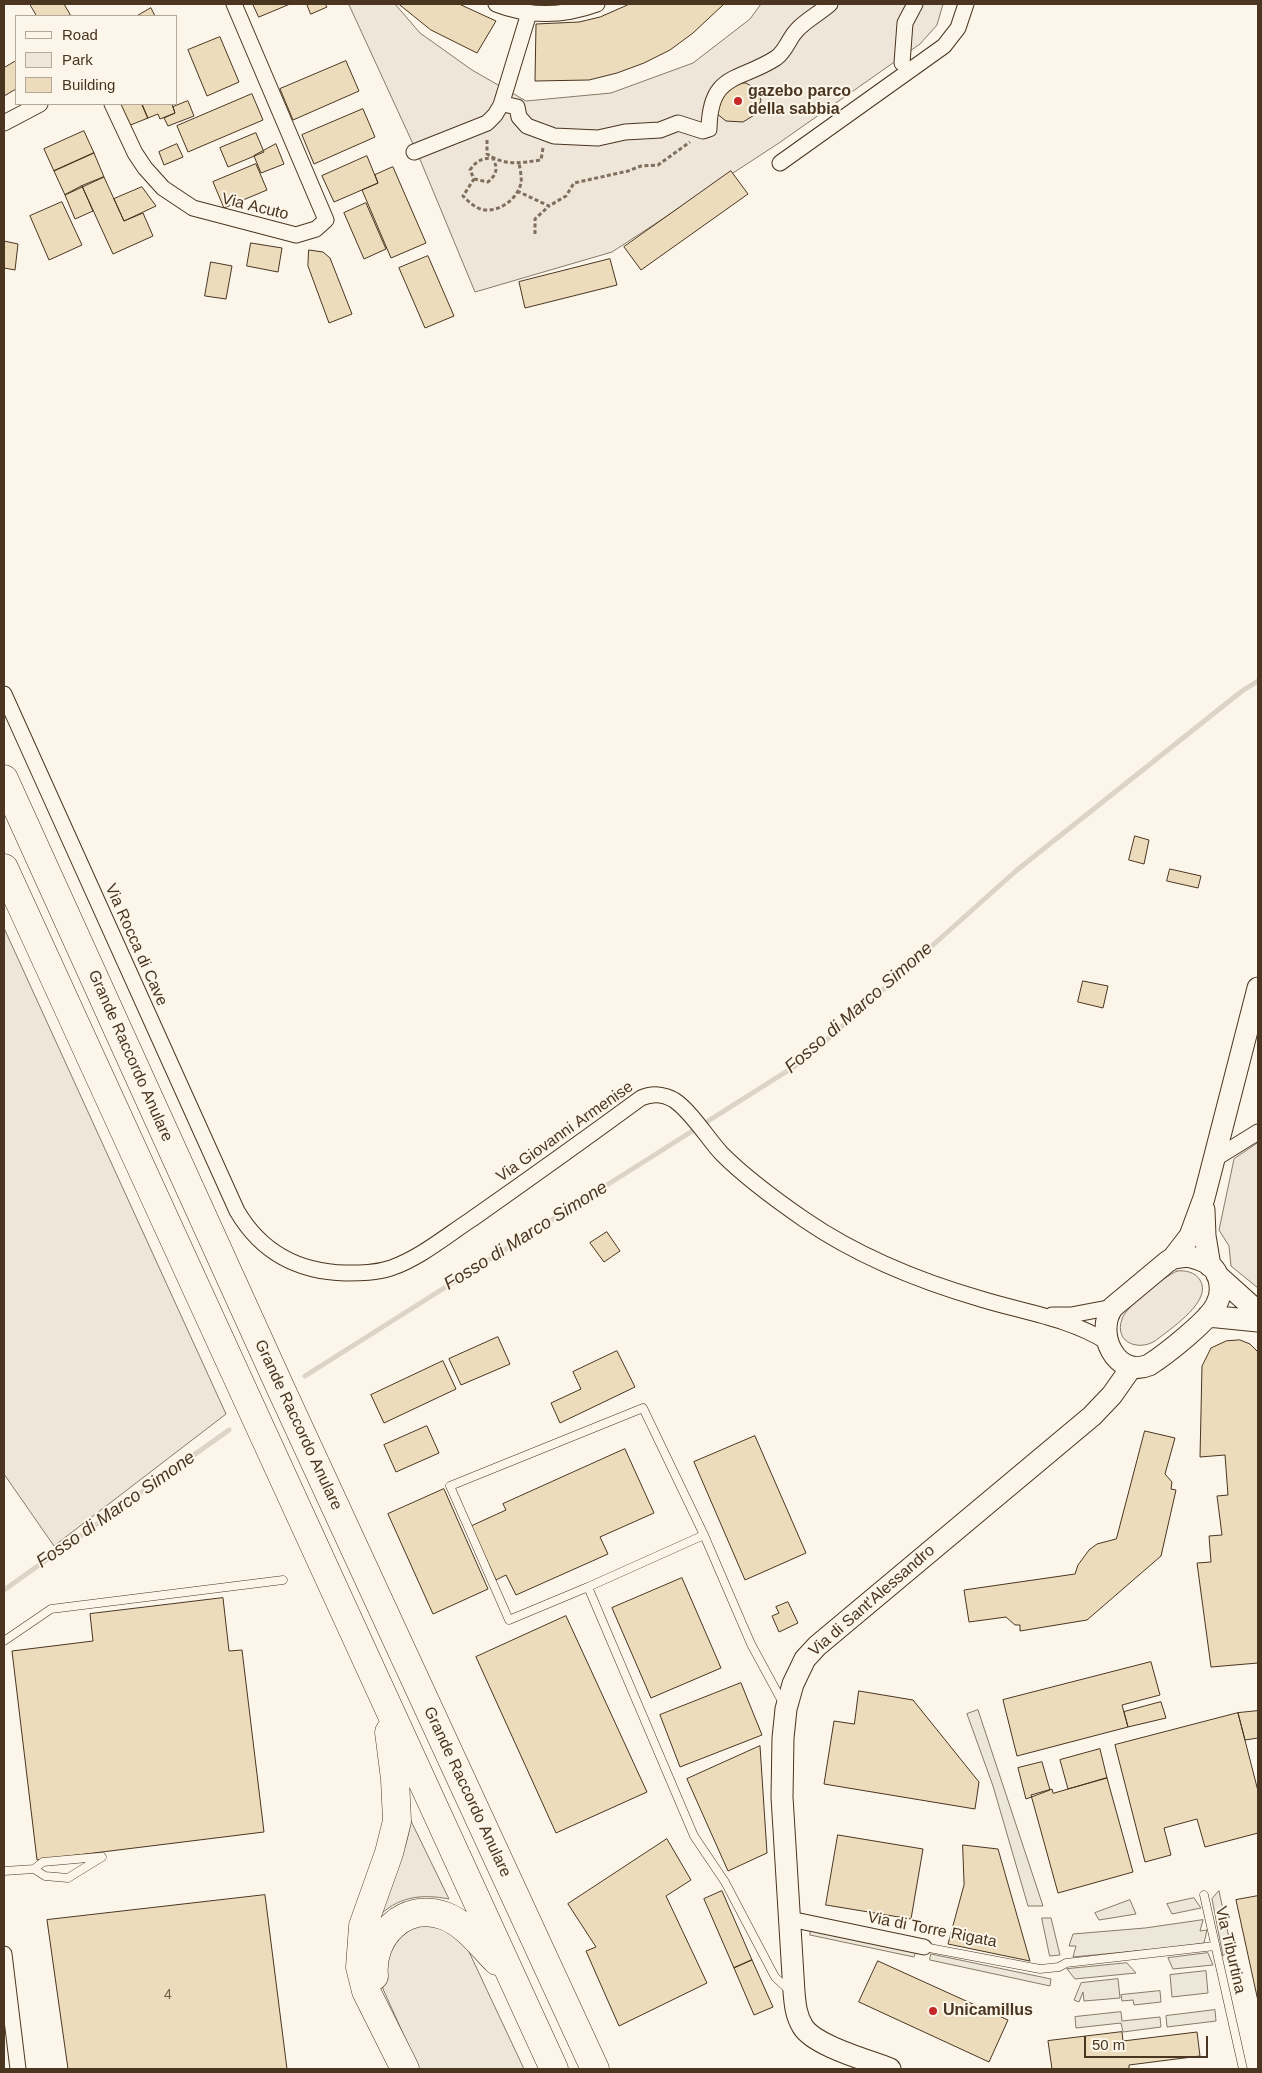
<!DOCTYPE html>
<html>
<head>
<meta charset="utf-8">
<style>
	body { margin:0 }
	#map { position:relative; width:1262px; height:2073px; overflow:hidden; background:#fbf6e9; font-family:Arial,sans-serif }
	canvas { display:block }
	.frame { position:absolute; inset:0; border:5px solid #4a3520; pointer-events:none }
	.legend { position:absolute; left:15px; top:15px; width:162px; height:90px; box-sizing:border-box; background:#fbf6e9; border:1px solid #b4a999; margin:0; padding:6px 9px; list-style:none; font-size:15px; color:#4a3520 }
	.legend li { display:flex; align-items:center; gap:10px; height:25px }
	.legend b { width:25px; border:1px solid #b4a999 }
	.scale { position:absolute; left:1084px; top:2036px; width:124px; height:22px; box-sizing:border-box; border:2px solid #4a3520; border-top:0; padding-left:6px; font-size:15px; line-height:18px; white-space:nowrap; color:#4a3520; -webkit-text-stroke:4px #fbf6e9; paint-order:stroke }
</style>
</head>
<body>
<div id="map">
<canvas width="1262" height="2073"></canvas>
<div class="frame"></div>
<ul class="legend">
<li><b style="height:6px;background:#fbf6e9"></b>Road</li>
<li><b style="height:14px;background:#ede6d9"></b>Park</li>
<li><b style="height:14px;background:#ecdcbc"></b>Building</li>
</ul>
<div class="scale">50 m</div>
</div>
<script>
const g = document.querySelector('canvas').getContext('2d');
g.lineJoin = 'round';
function fillPath(path, color) {
  g.fillStyle = color;
  g.fill(path, 'evenodd');
}
function strokePath(path, color, width, dash) {
  g.strokeStyle = color;
  g.lineWidth = width;
  g.lineCap = dash ? 'butt' : 'round';
  g.setLineDash(dash || []);
  g.stroke(path);
}
function drawText(font, color, halo, rows, align = 'center') {
  g.font = font + ' Arial,sans-serif';
  g.lineWidth = 4;
  g.setLineDash([]);
  g.textBaseline = 'middle';
  g.strokeStyle = halo;
  g.fillStyle = color;
  for (const [text, x, y, turn = 0] of rows) {
    g.save();
    g.translate(x, y);
    g.rotate((+turn || 0) * Math.PI / 180);
    g.textAlign = isNaN(turn) ? turn : align;
    if (halo) g.strokeText(text, 0, 0);
    g.fillText(text, 0, 0);
    g.restore();
  }
}
const green = new Path2D(`
	M349,4H395L420,33L472,70L526,101L611,93L693,63L750,19L761,4H943L937,25L920,44L779,143L612,252L475,292L419,157Z
	M4,928L226,1414L54,1546L4,1474Z
	M1258,1143V1288L1231,1266L1229,1246L1219,1230L1234,1159Z
	M1177,1271C1185,1270 1195,1272 1200,1280C1213,1300 1173,1327 1159,1338C1142,1353 1113,1344 1122,1319C1126,1306 1164,1277 1177,1271Z
	M411,1821L449,1899C423,1894 401,1896 381,1914C390,1882 406,1855 411,1821Z
	M430,1922L463,1939L524,2069H419L383,1989L381,1972L402,1930Z`);
fillPath(green, '#ede6d9');
strokePath(green, '#887966', 1);
const parking = new Path2D(`
	M978,1710L1043,1906H1028L993,1786L967,1714Z
	M1219,1891L1231,1947L1223,1956L1212,1899Z
	M1194,1898L1201,1908L1172,1914L1167,1904Z
	M1130,1900L1136,1914L1099,1920L1095,1913Z
	M1042,1918H1051L1060,1955L1050,1956Z
	M1203,1920L1200,1931L1207,1930L1204,1943L1146,1952V1950L1073,1957L1076,1946H1069L1073,1934L1145,1928Z
	M811,1930L916,1951L914,1957L810,1935Z
	M1208,1953L1213,1965L1173,1969L1168,1958Z
	M931,1954L1051,1979L1050,1986L930,1960Z
	M1127,1963L1136,1973L1075,1979L1067,1969Z
	M1206,1971L1208,1993L1172,1997L1170,1975Z
	M1118,1979L1120,1998L1084,2001L1083,1992L1079,2002L1074,2000L1081,1983Z
	M1160,1991L1161,2002L1134,2005L1133,2000L1122,2001L1121,1995Z
	M1215,2010L1216,2021L1167,2027L1166,2016Z
	M1121,2012L1122,2021L1160,2017L1161,2027L1123,2032L1121,2023L1076,2028L1075,2017Z`);
fillPath(parking, '#ede7d9');
strokePath(parking, '#887966', 1);
strokePath(new Path2D(`
	M305,1376L803,1061L1017,870L1242,691L1258,681
	M4,1590L229,1430`), '#dcd4c6', 5);
const building = new Path2D(`
	M30,4H64L71,16H37Z
	M253,4H290L259,17Z
	M307,4H325L327,7L311,14Z
	M399,4H459L496,21L477,53L431,30Z
	M630,4H724L693,33L670,50L644,63L617,73L589,80L535,81L536,24L579,22L600,17Z
	M151,8L155,16H137Z
	M220,37L239,82L207,96L188,50Z
	M16,61V89L4,96V68Z
	M346,61L359,91L293,120L280,89Z
	M733,83H746L756,89L761,100L756,114L743,122L726,121L716,113L723,91Z
	M252,94L263,120L188,152L177,126Z
	M188,101L194,116L168,126L164,118L175,113L173,107Z
	M119,104H142L148,118L128,126Z
	M142,104H172L175,113L160,119L158,114L148,118Z
	M363,109L375,137L314,164L302,135Z
	M84,131L94,153L54,171L44,149Z
	M256,133L264,152L228,167L220,148Z
	M177,144L183,157L164,165L159,152Z
	M276,144L284,164L261,173L254,156Z
	M94,153L104,177L65,195L54,171Z
	M367,156L378,183L334,202L322,176Z
	M256,164L267,190L224,208L213,182Z
	M393,167L426,243L391,258L362,190L378,183L375,175Z
	M731,171L748,194L641,270L624,247Z
	M104,177L124,221L143,213L153,236L113,254L82,186Z
	M82,186L93,211L75,219L65,195Z
	M142,187L156,206L124,221L114,199Z
	M62,202L82,245L49,260L30,216Z
	M366,203L386,249L364,259L344,213Z
	M4,241L18,244L15,270L4,268Z
	M251,243L282,248L278,272L247,266Z
	M309,250L323,252L330,258L352,314L329,323L308,266Z
	M428,256L454,316L425,328L399,268Z
	M610,259L617,285L525,308L519,282Z
	M211,262L232,266L226,299L205,296Z
	M1135,836L1149,840L1144,864L1129,860Z
	M1170,869L1201,876L1198,888L1167,881Z
	M1083,981L1108,986L1103,1008L1078,1002Z
	M607,1232L620,1251L604,1262L590,1243Z
	M498,1337L510,1364L461,1385L449,1359Z
	M1240,1340L1250,1344L1258,1352V1663L1211,1667L1197,1563L1211,1562L1209,1536L1222,1535L1217,1496L1228,1495L1225,1455L1200,1457L1202,1366L1211,1348L1226,1341Z
	M617,1351L635,1387L560,1423L551,1403L581,1389L573,1372Z
	M443,1361L456,1389L384,1423L371,1395Z
	M427,1426L439,1453L396,1472L384,1445Z
	M1145,1431L1175,1438L1165,1474L1172,1482L1171,1489L1176,1490L1161,1556L1087,1620L1020,1631V1625H1015L1006,1617L969,1622L964,1590L1075,1574L1078,1565L1089,1550L1097,1544L1116,1539Z
	M755,1436L806,1553L745,1580L694,1462Z
	M625,1449L654,1513L600,1537L608,1554L516,1595L506,1575L496,1580L471,1526L506,1510L503,1504Z
	M444,1489L488,1589L433,1614L388,1514Z
	M682,1578L721,1668L651,1698L612,1608Z
	M223,1598L229,1651L242,1650L264,1832L37,1860L12,1651L93,1641L90,1614Z
	M788,1602L798,1623L779,1632L772,1616L779,1613L776,1607Z
	M566,1616L647,1792L556,1833L476,1657Z
	M1151,1662L1160,1695L1122,1705L1128,1727L1017,1756L1003,1700Z
	M741,1683L762,1735L680,1767L660,1715Z
	M859,1691L913,1700L979,1782L975,1809L824,1784L834,1721L854,1724Z
	M1161,1702L1166,1718L1128,1727L1124,1712Z
	M1258,1711V1738L1245,1740L1238,1713Z
	M1238,1713L1258,1791V1833L1205,1847L1197,1819L1164,1828L1171,1855L1145,1862L1115,1745Z
	M760,1746L767,1853L728,1871L687,1779Z
	M1100,1749L1107,1778L1068,1789L1060,1760Z
	M1042,1762L1050,1790L1026,1799L1018,1768Z
	M1107,1778L1133,1872L1058,1893L1031,1795L1052,1789L1053,1793Z
	M838,1835L923,1849L911,1919L826,1905Z
	M667,1839L691,1880L666,1896L707,1983L619,2026L586,1951L596,1947L568,1904Z
	M963,1845L998,1849L1030,1961L948,1944L964,1885Z
	M722,1891L752,1960L734,1968L704,1899Z
	M265,1895L287,2069H68L47,1920Z
	M1258,1896V2001L1236,1900Z
	M752,1960L773,2007L754,2015L734,1968Z
	M878,1961L1008,2020L989,2062L859,2002Z
	M1122,2032L1123,2041L1197,2032L1200,2056L1129,2065V2069H1052L1048,2041Z`);
fillPath(building, '#ecdcbc');
strokePath(building, '#4a3520', 1);
const lane = new Path2D(`
	M704,1535L588,1587L694,1836L725,1882L775,1977L790,1991
	M588,1587L509,1620L450,1486L643,1408L704,1535L751,1644L783,1703
	M4,1641L51,1609L283,1580
	M34,1869L43,1862L99,1857
	M4,1871L34,1869L45,1876L68,1878L102,1857
	M1204,1895L1243,2069
	M924,1947L1040,1969L1059,1967L1066,1963L1215,1946`);
const street = new Path2D(`
	M496,4C529,17 564,16 597,4
	M902,63L905,23L915,4
	M112,104L135,153L145,168L163,188L193,208L296,235L316,229L326,220L234,4
	M508,105L517,107L519,117L527,126L554,136L598,138L625,132L660,130L678,123L703,131L709,129C710,72 739,82 776,58C786,51 789,38 797,30C806,20 820,13 830,4
	M4,123L40,104
	M414,152L487,123L495,115L501,105L529,13
	M780,163L944,46L958,28L966,4
	M4,694L237,1211C261,1252 298,1272 346,1273C361,1273 376,1273 391,1268C420,1258 446,1236 472,1219C529,1179 585,1139 641,1098C652,1093 664,1094 674,1100C691,1111 708,1139 722,1154C747,1179 776,1200 805,1220C859,1257 919,1281 981,1299C1023,1312 1069,1318 1107,1342
	M1216,1158L1258,1132
	M1052,1315H1071L1113,1307
	M790,1919L924,1947
	M4,1954L18,2069`);
const secondary = new Path2D(`
	M1204,1210L1205,1236L1210,1266
	M1187,1256C1200,1259 1213,1263 1218,1276C1221,1285 1221,1295 1217,1303C1211,1319 1165,1355 1149,1365C1116,1379 1094,1332 1113,1307L1167,1262L1173,1258Z
	M1173,1258L1190,1236L1204,1198L1258,988
	M1217,1275L1258,1312
	M1208,1316L1258,1321
	M890,2069C868,2060 815,2046 803,2027C796,2016 795,2004 794,1992L782,1797L783,1738L786,1709L793,1684L805,1659L817,1646L1092,1416L1112,1395L1131,1368`);
const highway = new Path2D(`
	M4,779L281,1389L595,2069
	M4,868L554,2069
	M389,1732L395,1779L397,1821L389,1853L363,1926L360,1967L366,1991L405,2069
	M374,1976C370,1937 404,1901 445,1916C466,1924 482,1946 497,1961`);
strokePath(lane, '#4a3520', 9);
strokePath(street, '#4a3520', 17);
strokePath(secondary, '#4a3520', 23);
strokePath(highway, '#4a3520', 29);
strokePath(new Path2D(`
	M487,140V154C505,166 520,163 541,160L543,148
	M474,179L488,182C497,174 498,169 493,158C482,158 476,161 470,170L474,179L463,196C469,202 477,210 486,210C501,211 518,198 521,183C522,177 520,169 519,163
	M517,191L549,206L566,196L574,183L628,171L641,166L658,165L690,142
	M535,234V219L549,206`), '#7f6f5c', 3, [4, 2.5]);
strokePath(lane, '#fbf6e9', 8);
strokePath(street, '#fbf6e9', 15);
strokePath(secondary, '#fbf6e9', 21);
strokePath(highway, '#fbf6e9', 28);
for (const [x, y, r, color] of [
	[738,101,5,"#c62828"],
	[933,2011,5,"#c62828"]
]) {
  const dot = new Path2D();
  dot.arc(x, y, r, 0, 2 * Math.PI);
  g.fillStyle = color;
  g.fill(dot);
  strokePath(dot, '#fbf6e9', 2);
}
drawText('14px', '#725f47', null, [
	["4",168,1995]
]);
drawText('bold 16px', '#4a3520', '#fbf6e9', [
	["gazebo parco",748,92],
	["della sabbia",748,110],
	["Unicamillus",943,2011]
], 'left');
drawText('16px', '#4a3520', '#fbf6e9', [
	["Via Acuto",255,207,14],
	["Via Rocca di Cave",136,945,66],
	["Grande Raccordo Anulare",130,1056,66],
	["Via Giovanni Armenise",565,1132,-35],
	["Grande Raccordo Anulare",298,1425,65],
	["Via di Sant'Alessandro",872,1601,-41],
	["Grande Raccordo Anulare",467,1792,65],
	["Via di Torre Rigata",932,1930,11],
	["Via Tiburtina",1230,1950,77]
]);
drawText('italic 18px', '#4a3520', '#fbf6e9', [
	["Fosso di Marco Simone",859,1008,-41],
	["Fosso di Marco Simone",526,1236,-32],
	["Fosso di Marco Simone",116,1510,-35]
]);
</script>
</body>
</html>
